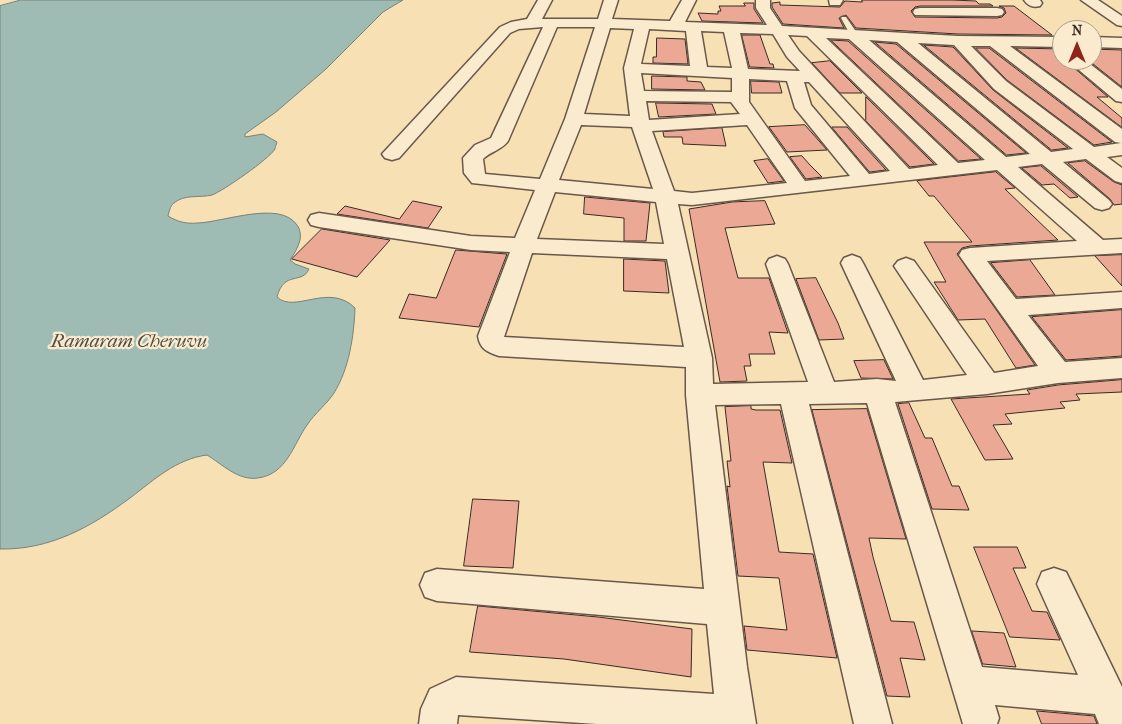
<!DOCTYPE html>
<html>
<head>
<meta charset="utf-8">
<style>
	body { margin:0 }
	#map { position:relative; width:1122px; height:724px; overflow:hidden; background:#f8e0b5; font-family:"IM FELL French Canon",serif }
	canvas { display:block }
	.north { position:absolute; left:1052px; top:20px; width:50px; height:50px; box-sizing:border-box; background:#faebcf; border:1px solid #ac9e8b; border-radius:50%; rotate:0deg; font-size:14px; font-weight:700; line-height:20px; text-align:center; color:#382a25 }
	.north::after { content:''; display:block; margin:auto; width:18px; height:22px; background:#8f2418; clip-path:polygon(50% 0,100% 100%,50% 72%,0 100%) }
</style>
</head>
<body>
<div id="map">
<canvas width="1122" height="724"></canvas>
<div class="north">N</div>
</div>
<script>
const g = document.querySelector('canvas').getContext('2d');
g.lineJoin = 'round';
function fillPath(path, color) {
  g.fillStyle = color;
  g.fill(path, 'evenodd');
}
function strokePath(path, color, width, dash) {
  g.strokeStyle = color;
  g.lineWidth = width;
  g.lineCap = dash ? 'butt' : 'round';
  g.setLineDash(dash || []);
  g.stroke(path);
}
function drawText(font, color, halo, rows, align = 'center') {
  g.font = font + ' "IM FELL French Canon",serif';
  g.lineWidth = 4.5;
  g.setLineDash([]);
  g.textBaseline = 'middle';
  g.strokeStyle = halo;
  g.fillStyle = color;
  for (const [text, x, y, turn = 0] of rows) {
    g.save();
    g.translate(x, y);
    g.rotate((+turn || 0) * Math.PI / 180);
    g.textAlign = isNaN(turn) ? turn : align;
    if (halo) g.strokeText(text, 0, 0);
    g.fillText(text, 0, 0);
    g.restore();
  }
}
const water = new Path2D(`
	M21,0H403L383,12L326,69L276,112L245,134V137L263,134L277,142C277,142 275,148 275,149C269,159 223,191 212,195C200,198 184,194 174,203C170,206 169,212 168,216C178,222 186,224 198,223C224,222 280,200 297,225C300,229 301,235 300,240C298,248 294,254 290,260L295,264L309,269C302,285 284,270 277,297C295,314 329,282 355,308C354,336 349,369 334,393C327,404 315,413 307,425C293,445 287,474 258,478C238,481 222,464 207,455C176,459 154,480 130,498C91,527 50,550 0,549V6Z`);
fillPath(water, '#9ebcb3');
strokePath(water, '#75827a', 1);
const building = new Path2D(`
	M862,0H952L976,1L979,4H990L993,6H920L915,7L911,11L915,17L997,18L1002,17L1006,13L1004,8L999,6H1014L1052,35L958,34L856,28L846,15L839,18L844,28L783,24L772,7V3L780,2V5L840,7L845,1L862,2Z
	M744,3H754V9L763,23L702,21L698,13L718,14V11H721L719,6H745Z
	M742,35H760L770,64H773L774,68L750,67Z
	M657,38L685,39L688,64L653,63V57H656Z
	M831,40L848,41L981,159L959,161Z
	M875,42L896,44L1026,153L1007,155Z
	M924,45L953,47L993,90L1068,148L1052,150Z
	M976,48H989L1112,142L1094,145L1007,80Z
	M1016,48L1062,49V60H1065L1108,97H1097L1122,118V127Z
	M1092,49L1122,50V87L1088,60H1092Z
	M830,61L862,93H840L812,63Z
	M652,76L687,77V81L701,82L705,90L652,89Z
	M751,81L779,82L782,93H752Z
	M866,97L934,164L910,167L866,121Z
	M656,103L712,104L716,114L659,117Z
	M805,125L827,150L787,152L769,127Z
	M832,127H847L886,170L870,172Z
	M722,128L726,146L683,144L682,137H664L663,132Z
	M802,156L810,165L822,177L806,179L790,157Z
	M768,159L784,181L768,183L754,161Z
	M1085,161L1114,182L1122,185V204L1114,205L1110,199L1068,163Z
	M1041,166L1078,197L1070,198L1054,184L1042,185L1022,168Z
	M996,172L1015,188L1005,189L1058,240L970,246L962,248L957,254L1035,365L1016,368L985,319L958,320L934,282H946L924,242H972L934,196H929L917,181Z
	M585,197L650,203L646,241H624V218L584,214Z
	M413,201L442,207L428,228L337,214L345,206L399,219Z
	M765,201L775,224L725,228L738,278H769L788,333L769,332L775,354H749L751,366H744L747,381L720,382L689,209L732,202Z
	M322,229L390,240L357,277L292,259Z
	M456,250L507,254L479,327L399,318L409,294L436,298Z
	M1122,255V286L1095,256Z
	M624,259L665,261L669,293L624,291Z
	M1030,260L1055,295L1017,297L991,263Z
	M816,278L838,323L844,339L819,340L796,279Z
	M1122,310V356L1066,360L1032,317Z
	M884,360L893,379L861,378L854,361Z
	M1122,380V392L1076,394L1080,400L1060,402L1065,408L1005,414L1012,424L993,425L1013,459L985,460L951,399L1030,394L1027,390L1058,385Z
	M909,403L925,438H932L952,486H959L969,510L932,509L898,404Z
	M751,406V409L756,410H780L792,463L763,462L779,552L813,554L837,658L747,650L744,626L787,630L779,578L738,576L727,486L730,487L727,461H731L725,407Z
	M867,409L906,539L869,538L873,557L891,621L914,622L925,660L900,658L910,697L887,696L812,410Z
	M473,499L519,501L513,568L464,566Z
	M974,547H1017L1026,568H1013L1032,611L1047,612L1060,640L1010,637Z
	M478,606L598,617L692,629L691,677L564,659L470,652Z
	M972,631L1004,633L1016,667L983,664Z
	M1037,711L1094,716L1097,724H1042Z`);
fillPath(building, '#eba995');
strokePath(building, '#382a25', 1);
const lane = new Path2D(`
	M842,17H846L859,36L858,38H852L841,18Z`);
const street = new Path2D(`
	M538,0H552L542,19H598L604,0H618L612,19L670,21L682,0H696L685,22L767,25L756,8V0H770V8L782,26L958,36L1062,37V47L1010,46L1122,129V155L1107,157L1122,168V183L1115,181L1086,159L1063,162L1109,200L1112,204L1109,208L1102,210L1095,208L1042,164L1018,167L1103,240L1122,239V253L987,261L1016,299L1122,292V308L1028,315L1065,362L1122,358V378L1058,383L987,394L895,402L982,667L1078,675L1037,584L1042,572L1054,568L1066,572L1122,687V724H1099L1095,714L995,705L999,718L997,724H963L867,403L809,404L892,724H854L781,404L715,405L747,667L756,724H597L458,715L457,724H419L421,709L430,689L456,677L714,694L707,624L437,601L425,597L420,585L425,573L437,569L704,589L686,395V367L499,356C487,352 480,349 478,336L510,252L471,250L319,227L311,225L308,220L311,215L319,213L471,236L515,238L535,190L472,183L464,173L463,158L475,145L491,138L543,27L519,29L510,33L399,158L392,160L385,158L382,154L500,27L511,22L527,19ZM557,27H595L565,119L540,179L485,174L483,159C490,152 503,149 508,141ZM610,28L634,29L624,68L630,116L584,114ZM649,29L686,31L690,66L641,64ZM701,31L724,32L732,68L707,67ZM740,33L773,34L787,57L800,71L748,69ZM788,35L807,36L938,165L909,169L799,51ZM826,38L849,39L985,160L958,163ZM869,40L897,42L1030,154L1006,157ZM918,43L954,45L994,89L1073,149L1051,152ZM971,46H990L1115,142L1121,143L1094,147L1006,81ZM641,73L732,78V92L644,91ZM749,79L787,81L795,108L850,176L805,181L749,102ZM804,82H809L890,171L869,174L811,105ZM646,101L731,102L740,114L649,120ZM581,125L632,127L653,189L559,180ZM747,125L787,183L692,193L674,191L652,131ZM997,170L1077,241L970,248L962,250L959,255L1038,366L994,373L914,261L906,258L898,261L894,266L967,375L923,380L863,263L860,258L852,255L844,258L841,263L896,381L877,379L834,382L788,264L785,259L777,256L769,259L766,264L808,382L713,384L712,358L678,204L692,205ZM555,192L656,202L664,244L537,239ZM532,253L667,259L684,347L504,337Z
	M829,0H843L840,5H830Z
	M1024,0H1040L1042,3L1040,6C1033,8 1028,6 1024,0Z
	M1081,0H1098L1122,16V26L1117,25Z
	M920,8H997L1002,9L1004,12L1002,15L997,16L915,15L913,12L915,9Z
	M1092,37L1122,38V48L1092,47Z
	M1067,60H1085L1122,89V102L1116,101Z`);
strokePath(lane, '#685849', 3);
strokePath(street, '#685849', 3);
fillPath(lane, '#faebcf');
fillPath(street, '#faebcf');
drawText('italic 19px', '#524e48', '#faebcf', [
	["Ramaram Cheruvu",129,342]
]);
</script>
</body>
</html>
